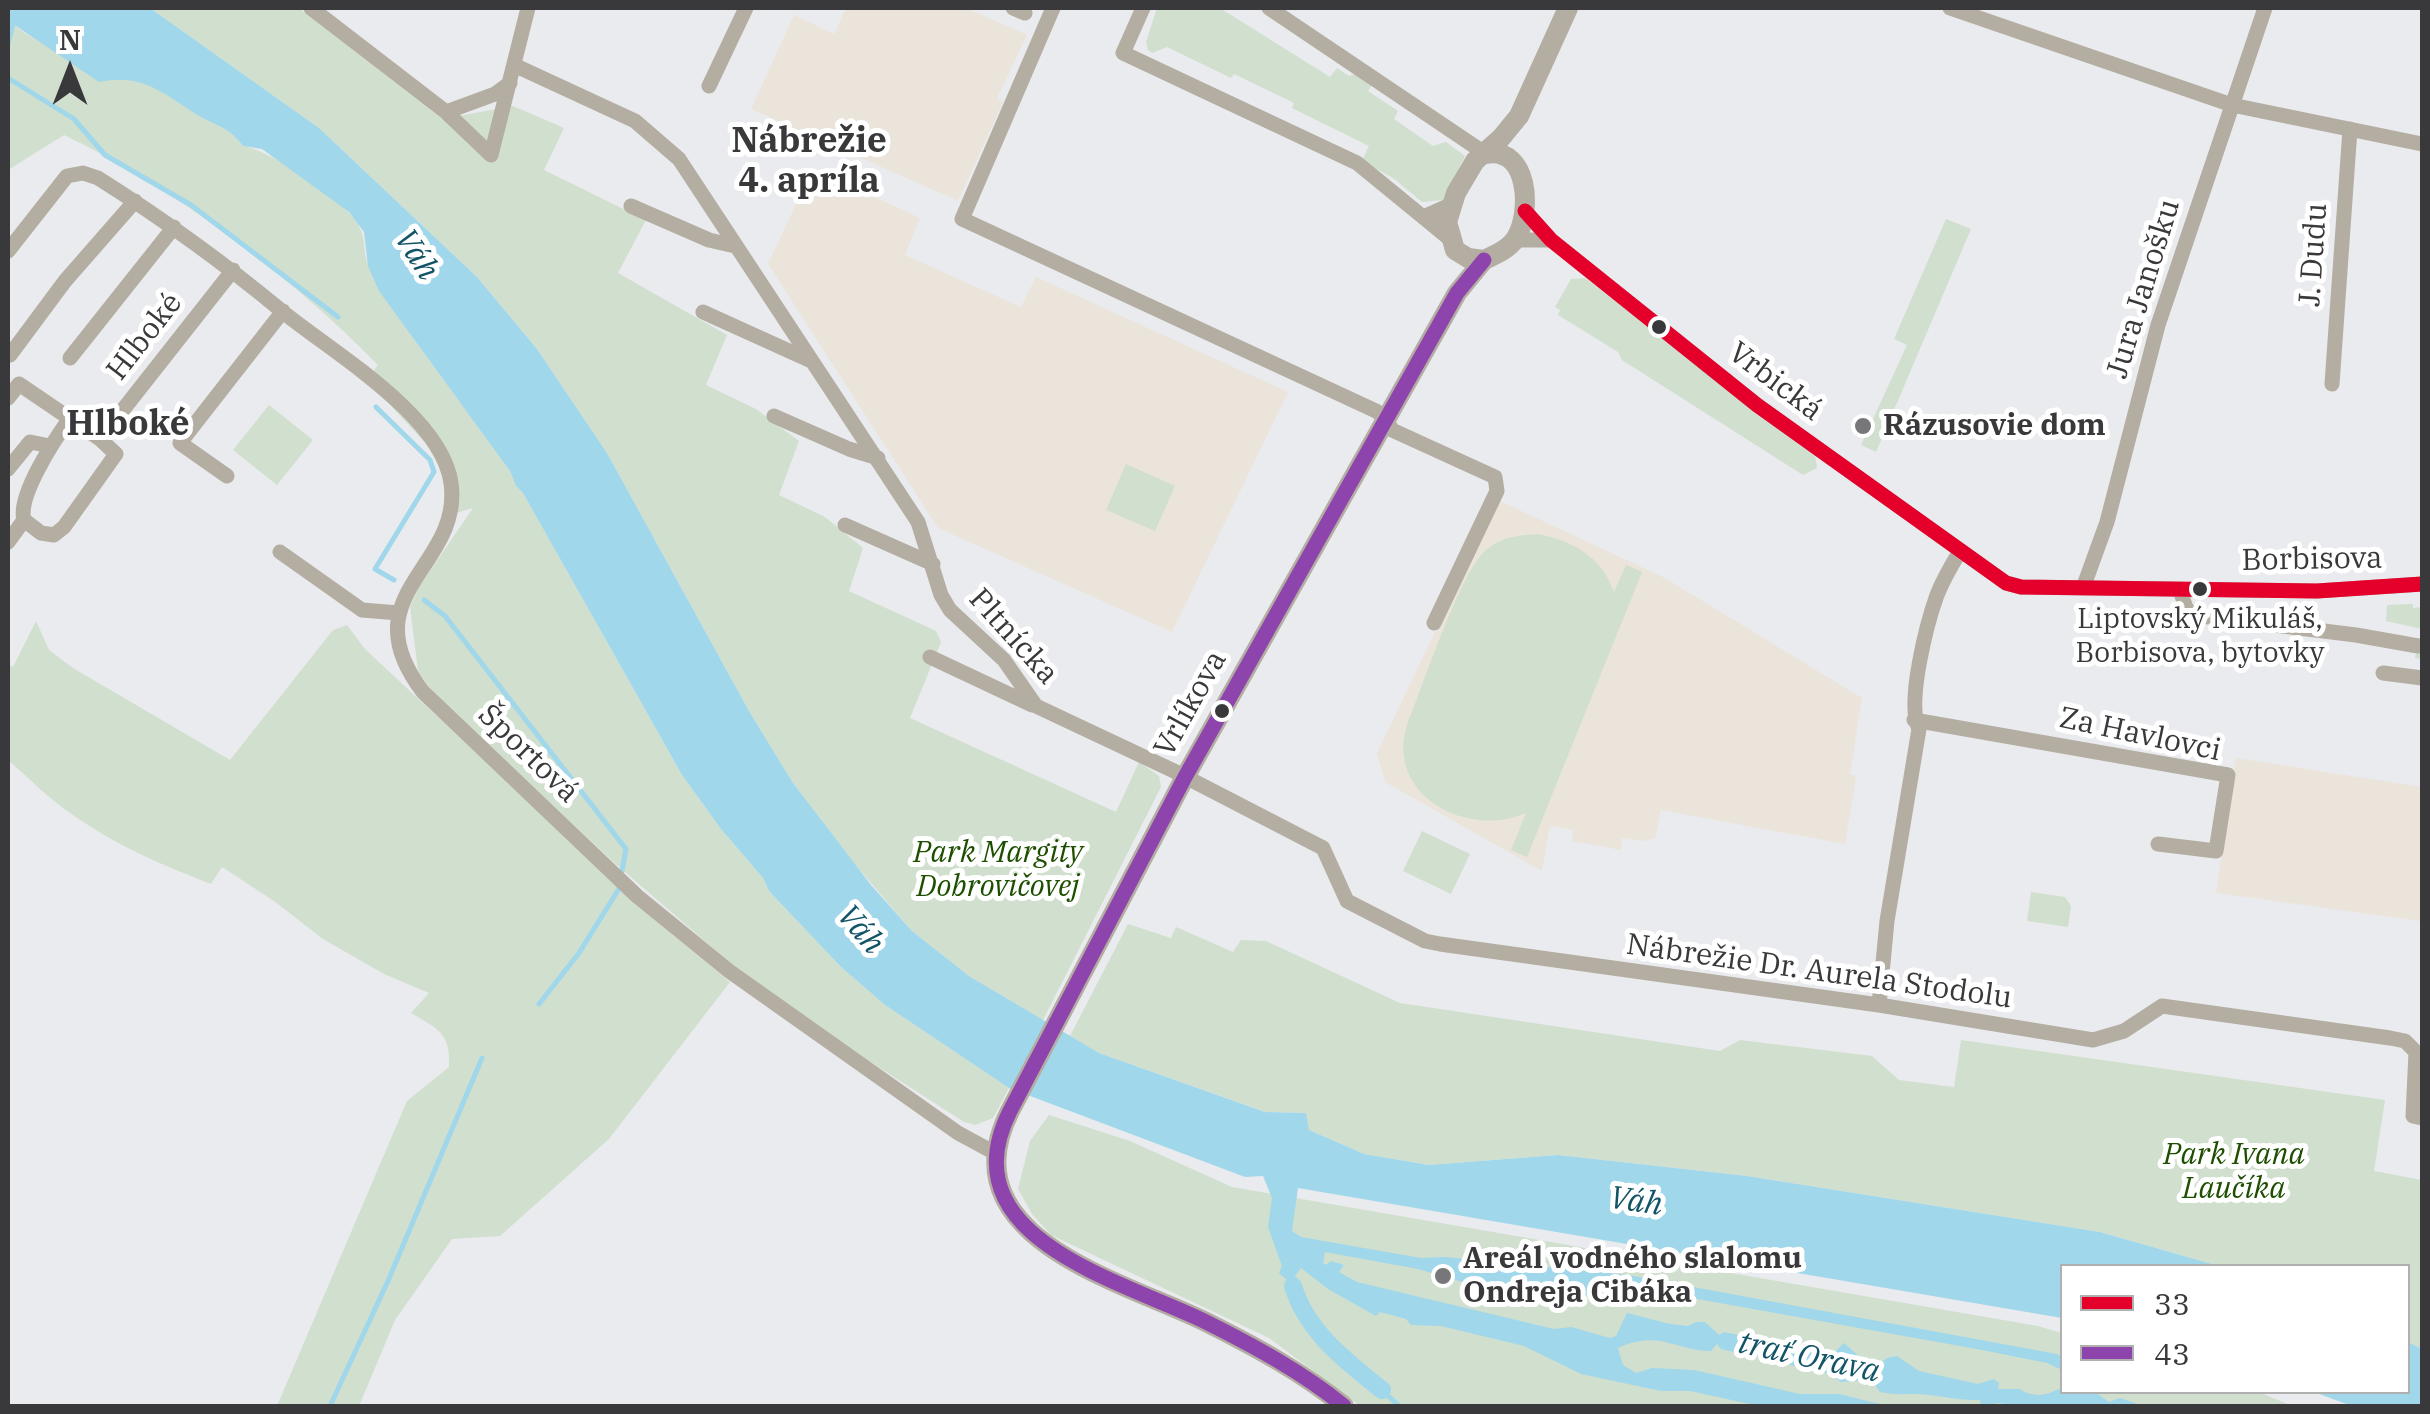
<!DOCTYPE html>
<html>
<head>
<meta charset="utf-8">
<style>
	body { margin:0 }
	#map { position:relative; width:2430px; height:1414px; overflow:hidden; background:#eaebee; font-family:"IBM Plex Serif",serif }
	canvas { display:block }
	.frame { position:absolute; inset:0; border:10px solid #39393b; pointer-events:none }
	.legend { position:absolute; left:2060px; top:1264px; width:350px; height:130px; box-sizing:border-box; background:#fff; border:2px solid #b0b0b1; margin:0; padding:12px 18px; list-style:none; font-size:30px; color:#39393b }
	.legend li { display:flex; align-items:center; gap:20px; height:50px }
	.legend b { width:50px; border:2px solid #b0b0b1 }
	.north { position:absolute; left:20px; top:20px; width:100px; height:100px; -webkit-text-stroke:8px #fff; paint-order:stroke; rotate:0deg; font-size:28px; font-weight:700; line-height:40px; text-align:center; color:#39393b }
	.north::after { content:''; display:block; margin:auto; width:35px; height:45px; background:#39393b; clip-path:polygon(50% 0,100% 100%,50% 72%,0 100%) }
</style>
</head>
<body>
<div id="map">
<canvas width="2430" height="1414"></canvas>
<div class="frame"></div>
<ul class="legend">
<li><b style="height:12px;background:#e4002b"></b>33</li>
<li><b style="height:12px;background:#8e44ad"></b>43</li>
</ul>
<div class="north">N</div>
</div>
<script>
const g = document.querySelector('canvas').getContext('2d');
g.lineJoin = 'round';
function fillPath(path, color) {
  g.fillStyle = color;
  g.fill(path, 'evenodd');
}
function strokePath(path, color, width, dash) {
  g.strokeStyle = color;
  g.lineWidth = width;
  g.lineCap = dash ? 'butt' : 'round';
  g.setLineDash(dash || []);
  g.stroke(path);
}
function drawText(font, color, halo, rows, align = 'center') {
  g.font = font + ' "IBM Plex Serif",serif';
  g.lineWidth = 10;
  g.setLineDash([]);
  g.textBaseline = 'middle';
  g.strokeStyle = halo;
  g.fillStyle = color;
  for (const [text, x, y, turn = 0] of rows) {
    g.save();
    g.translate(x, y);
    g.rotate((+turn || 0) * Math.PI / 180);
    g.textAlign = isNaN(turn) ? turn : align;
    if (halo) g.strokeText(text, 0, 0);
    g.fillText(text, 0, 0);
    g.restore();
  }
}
fillPath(new Path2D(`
	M846,8H966L1027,35L997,98L1003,102L958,201L751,109L794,15L834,34Z
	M813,168L920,218L905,255L1021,307L1036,277L1288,392L1172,632L938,528L768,264Z
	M1498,500L1665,578L1862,698L1850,774L1856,776L1845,844L1661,810L1655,838L1646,841L1622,838L1621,850L1572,841L1573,830L1550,826L1542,871L1385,782L1377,753Z
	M2236,758L2422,787L2420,921L2216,893Z`), '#ebe4db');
fillPath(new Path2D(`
	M150,8H299L442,119L513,106L564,128L544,170L646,220L618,273L727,335L706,385L756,409L799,441L779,495L825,517L863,548L849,591L936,631L941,642L910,718L1116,812L1139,762L1159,776L1161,787L1043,1020L969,976L912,931L847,855L793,783L749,711L607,453L537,349L477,277L319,128Z
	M1157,8H1220L1330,77L1337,68L1349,76L1355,74L1372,85L1368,91L1398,111L1394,119L1433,146L1446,142L1465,156L1443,200L1422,202L1393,178L1362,161L1369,146L1292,108L1294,103L1234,74L1231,78L1167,47L1152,53L1148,50L1146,42Z
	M8,20C47,53 92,65 140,81C162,89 180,104 200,116C218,127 230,128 243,146C271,151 331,192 351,215C371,237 359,250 371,270C410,342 465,403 510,471L516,486L523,493L682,775L721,829L763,878L769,891L841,967L885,1005L1009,1088L993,1118L975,1125L964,1122L869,1061L737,969L610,859L433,693L418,671L410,607L419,587L473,508L445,516L444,477L432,450L367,380L378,365C296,280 172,186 64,135L8,170Z
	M1946,219L1971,229L1876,452L1861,445L1907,345L1894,339Z
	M1585,278L1815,455L1817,468L1803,475L1622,360L1618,352L1558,315L1560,310L1555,307L1571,279Z
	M269,405L313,440L277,485L233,450Z
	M1126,464L1175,486L1155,531L1106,510Z
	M1538,534C1573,541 1602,557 1614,592L1626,565L1642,572L1527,857L1511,850L1526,813C1467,839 1385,795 1407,725C1423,686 1460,571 1487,549C1502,537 1519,535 1538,534Z
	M2413,604V608L2422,607V659L2415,658L2422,629L2386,621L2387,605Z
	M36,621L49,650L73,668L230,760L333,630L347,625L365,649L657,922L730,982L609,1139L500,1236L452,1239L395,1320L359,1406H277L407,1101L449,1067C451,1033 438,1029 411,1013L429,993L384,974L323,939L274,901L222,867L211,884C164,866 115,845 73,815C50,800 29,778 8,760V664L13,667Z
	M1422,831L1470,854L1451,894L1403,871Z
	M2031,892L2065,897L2071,906L2068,927L2027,921Z
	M1128,924L1171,938L1176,927L1233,952L1241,940L1266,941L1400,1003L1720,1051L1740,1040L1872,1056L1899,1080L1954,1087L1961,1040L2385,1100L2374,1171L2422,1180V1349L2408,1342V1266H2219L2100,1232L1747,1176L1558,1155L1429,1165L1364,1154L1309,1130L1306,1113L1266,1112L1099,1053L1070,1036Z
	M1049,1115L1130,1141L1232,1187L2038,1326L2062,1333V1392H2259L2292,1406H1360L1269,1338L1051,1235L1032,1214L1018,1189L1030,1141Z`), '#d1dfce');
fillPath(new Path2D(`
	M8,8H150L319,128L477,277L537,349L607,453L749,711L793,783L871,885L912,931L969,976L1099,1053L1265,1112L1306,1113L1309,1130L1364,1154L1429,1165L1558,1155L1747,1176L2100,1232L2219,1266H2062V1318L1298,1188L1292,1231L1301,1237L1421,1258L1446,1257L1628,1275L2057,1354L2062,1357V1370L2047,1363L1982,1350L1630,1287H1618L1582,1296L1503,1294L1418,1269L1325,1252L1323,1263L1326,1265L1331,1261L1344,1265L1339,1272L1357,1282L1554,1329L1571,1327L1610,1338L1616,1336L1627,1313L1670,1324L1688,1326L1696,1322H1705L1719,1335L1724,1332L1833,1354L1844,1343L1862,1359L1880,1364L1887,1358L1897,1356L1919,1371L1978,1384L1994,1379L1999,1383L1998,1389H2020C2034,1399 2049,1395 2062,1387V1392H2095L2109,1402L2120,1398L2143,1406H2022L1997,1403L1994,1406H1981L1980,1400C1958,1401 1936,1394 1913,1394C1900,1394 1893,1395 1880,1392L1872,1380L1841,1382L1829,1374L1721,1349L1717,1344L1711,1351C1675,1351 1660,1329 1618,1348L1623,1365L1636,1373L1652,1368L1694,1370L1800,1394H1839L1888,1406H1759L1690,1391H1661L1581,1374L1524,1346L1441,1326L1411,1325L1406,1319L1380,1312L1376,1316L1328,1289L1301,1268L1295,1276L1310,1309L1295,1306L1288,1293V1281L1279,1273L1282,1266L1268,1227L1272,1198L1263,1176L1245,1177L1009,1088L885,1005L841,967L769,891L763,878L721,829L682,775L523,493L516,486L510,471L379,291L368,266L364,232L349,212L262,149L243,146C230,128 217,126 199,116C163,94 144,73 99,82L13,24L8,20Z
	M2408,1342L2422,1349V1406H2352L2314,1392H2408Z`), '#a0d7eb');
strokePath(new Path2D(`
	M8,8L13,24L8,44
	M8,78L74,119L105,155L191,205L338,317
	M376,407L430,460L434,472L375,569L394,580
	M424,600L445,616L626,849L621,876
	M539,1004L579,953L620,887
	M1382,1390L1399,1406
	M330,1406L388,1281L482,1058`), '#a0d7eb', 5);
strokePath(new Path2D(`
	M1293,1286C1307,1332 1346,1361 1382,1390`), '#a0d7eb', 18);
strokePath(new Path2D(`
	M311,8L446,112L491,155L528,8
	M1013,8L1025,13
	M1053,8L962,219L1376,411L1385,417L1392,430L1495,477L1497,491L1434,623
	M1143,8L1123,53L1357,163L1423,217
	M1269,8L1486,154
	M1950,8L2232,105L2422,144
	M514,65L635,121L679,159L918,522L941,595L950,610L1004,660L1036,706L1174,771L1323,848L1347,901L1425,941L1440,944L1879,1005L2093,1040L2124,1031L2162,1006L2390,1038L2405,1041L2416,1052L2413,1116L2422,1118
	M709,86L746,8
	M446,112L495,94L510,83
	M1450,205L1423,217L1451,240
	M631,206L709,240L735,246
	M1525,211L1551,240L1757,405L2006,583L2021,587L2317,591L2422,584
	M1515,240H1551
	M8,251L67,176L83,173L98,178C163,219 224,263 283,312C332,352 442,416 451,483C463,567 348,594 423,692L637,896L729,971L958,1133L995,1153
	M703,312L809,360
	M10,355L65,281L135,201
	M70,358L174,227
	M2332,384L2350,129
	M8,398L19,384L100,439
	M774,416L849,449L878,458
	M8,469L30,442L50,446
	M227,476L180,443L283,311
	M24,520C17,496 55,439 70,418
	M845,525L933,564
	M8,542L24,520L41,533L54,535L64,527L116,454L100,439L233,270
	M280,552L362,610L399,613
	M2083,588L2107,522L2158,325L2265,8
	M2180,590L2186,608L2193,615L2356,635L2418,646
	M930,657L1032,705
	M2383,673L2422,678
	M1914,720L2228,775L2216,851L2158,844
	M1879,1005L1887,921L1919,729C1906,703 1927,623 1937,595C1943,580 1951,566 1959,553`), '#b3ada2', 15);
strokePath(new Path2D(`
	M1486,154C1529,146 1532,212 1516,238C1509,249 1495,255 1484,260L1468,258L1455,250L1447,222L1456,193L1475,161L1501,138L1519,116L1568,8
	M1344,1406C1302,1372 1254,1346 1206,1322C1123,1281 946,1238 1010,1111L1185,777L1457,293L1484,260`), '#b3ada2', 20);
strokePath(new Path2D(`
	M1525,211L1551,240L1757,405L2006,583L2021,587L2317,591L2422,584`), '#e4002b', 15);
strokePath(new Path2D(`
	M1344,1406C1302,1372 1254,1346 1206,1322C1123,1281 946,1238 1010,1111L1185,777L1457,293L1484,260`), '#8e44ad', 15);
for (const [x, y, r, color] of [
	[1659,327,9,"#39393b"],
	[1863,426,10,"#77777a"],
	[2200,589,9,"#39393b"],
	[1222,711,9,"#39393b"],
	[1443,1276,10,"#77777a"]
]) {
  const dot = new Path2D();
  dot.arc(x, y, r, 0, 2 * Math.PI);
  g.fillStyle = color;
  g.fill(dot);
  strokePath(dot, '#fff', 4);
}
drawText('28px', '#39393b', '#fff', [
	["Liptovský Mikuláš,",2200,620],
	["Borbisova, bytovky",2200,654]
]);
drawText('30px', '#39393b', '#fff', [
	["J. Dudu",2314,255,-86],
	["Jura Janošku",2144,289,-73],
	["Hlboké",145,337,-52],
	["Vrbická",1775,382,37],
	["Borbisova",2312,560,-1],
	["Pltnícka",1013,637,48],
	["Vrlíkova",1191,704,-61],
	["Za Havlovci",2140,735,12],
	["Športová",528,754,44],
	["Nábrežie Dr. Aurela Stodolu",1819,972,8]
]);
drawText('bold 30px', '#39393b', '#fff', [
	["Rázusovie dom",1883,426],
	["Areál vodného slalomu",1463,1259],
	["Ondreja Cibáka",1463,1293]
], 'left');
drawText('italic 30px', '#1e4f00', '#fff', [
	["Park Margity",998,853],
	["Dobrovičovej",998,887],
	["Park Ivana",2234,1155],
	["Laučíka",2234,1189]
]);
drawText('italic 32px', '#125467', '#fff', [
	["Váh",416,255,57],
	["Váh",860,930,49],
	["Váh",1636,1202,8],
	["trať Orava",1809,1358,12]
]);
drawText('bold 35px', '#39393b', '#fff', [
	["Nábrežie",809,142],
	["4. apríla",809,182],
	["Hlboké",128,425]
]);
</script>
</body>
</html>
